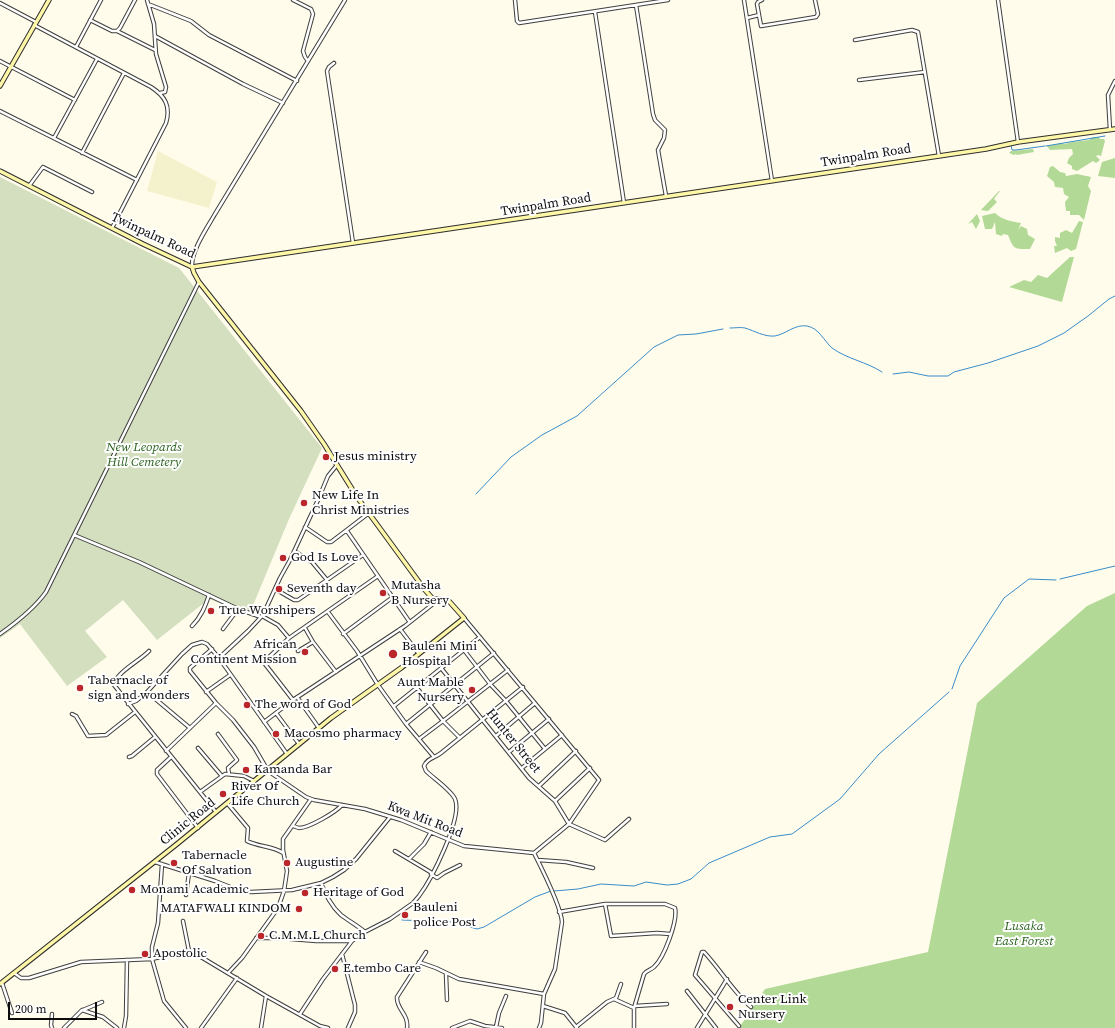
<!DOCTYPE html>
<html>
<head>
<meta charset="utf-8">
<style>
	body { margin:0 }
	#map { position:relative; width:1115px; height:1028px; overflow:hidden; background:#fffceb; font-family:"Source Serif 4",serif }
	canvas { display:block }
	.scale { position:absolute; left:8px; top:1002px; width:89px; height:18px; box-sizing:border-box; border:2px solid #0c0c0c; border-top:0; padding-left:5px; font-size:12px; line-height:14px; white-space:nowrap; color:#0c0c0c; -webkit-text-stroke:3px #fff; paint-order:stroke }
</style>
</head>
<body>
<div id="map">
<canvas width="1115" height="1028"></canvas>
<div class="scale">200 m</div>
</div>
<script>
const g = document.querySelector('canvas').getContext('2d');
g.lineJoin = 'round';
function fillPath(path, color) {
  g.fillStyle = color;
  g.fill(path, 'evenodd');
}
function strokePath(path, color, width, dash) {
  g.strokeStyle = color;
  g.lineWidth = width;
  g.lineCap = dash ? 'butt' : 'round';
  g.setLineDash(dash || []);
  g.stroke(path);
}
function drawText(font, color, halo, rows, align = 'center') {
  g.font = font + ' "Source Serif 4",serif';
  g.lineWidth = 4;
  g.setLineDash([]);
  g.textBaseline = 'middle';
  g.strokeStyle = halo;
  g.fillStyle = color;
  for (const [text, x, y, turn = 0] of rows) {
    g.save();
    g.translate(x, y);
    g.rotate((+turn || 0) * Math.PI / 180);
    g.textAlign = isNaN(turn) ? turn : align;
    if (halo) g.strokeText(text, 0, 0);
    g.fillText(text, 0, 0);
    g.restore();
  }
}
fillPath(new Path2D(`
	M158,151L217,182L209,208L147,191Z`), '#f4f2cc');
fillPath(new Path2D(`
	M1093,137H1099L1100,139H1104L1105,141L1101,156L1098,155L1096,156L1100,160L1096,163L1093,161L1077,171L1072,169V166L1067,163L1069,158L1073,154L1072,149L1050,150L1047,146L1062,143L1065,144L1072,142L1089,140Z
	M1033,149L1034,152L1017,155L1016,154L1014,155L1009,153L1011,151Z
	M1115,158V178L1098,176L1102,162Z
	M1053,166L1060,172L1065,173L1066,176L1077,174L1091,177L1088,186L1091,191L1084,220L1079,215H1070V211H1066L1065,202L1069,197L1064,194L1063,188L1055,187L1054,182L1047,176L1050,167Z
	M999,191H1000L994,199L997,202L988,211L981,210Z
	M995,213C1000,219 1013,222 1021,223L1018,230L1021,226L1027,229L1028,235L1035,239L1030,249C1014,249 1014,250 1008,235L1003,234L1002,236L996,234L995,222L992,229H985L982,216Z
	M977,214L980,221L976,229L972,222L968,224Z
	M1079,221L1083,222L1076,249L1071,251L1067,248L1055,253L1054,246H1057L1055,241V237L1060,238V233L1066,230L1072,233Z
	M1070,257H1074L1062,302L1009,287L1024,280L1031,282L1038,275L1047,278Z
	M1115,593V1028H739L765,989L928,952L977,703L1087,606Z`), '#b2d996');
fillPath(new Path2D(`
	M0,177L179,268L322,448L289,519L249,615L209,599L157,640L123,600L85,631L107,657L67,686L20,624L0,638Z`), '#d3dfbe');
strokePath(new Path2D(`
	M1011,145L1012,150H1016L1045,146
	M1046,146L1105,136
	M730,328C735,328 741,327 745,328C755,331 764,337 775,336C786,334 795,324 807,326C819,328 824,341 832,348C847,359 867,362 882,372
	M893,374L909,372L928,376H948L954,372L988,363L1038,346L1064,333L1088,316L1109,299L1115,296
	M476,494L511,457L542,435L577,416L654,347L678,335L696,334L723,329
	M1060,579L1115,566
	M952,689L960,666L1004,598L1029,579L1056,580
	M554,891L578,889L601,884L634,886L646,882L667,885L678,884L691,879L709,863L770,837L792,834L840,799L879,754L949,692
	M402,920L453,922L477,929L484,927L535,897L551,891`), '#398ccb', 1);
const street = new Path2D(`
	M147,0L154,24L156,54L166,87L165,92L160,93
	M293,0L311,9L313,14L303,51L305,57L308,61
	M515,0L517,21L519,23L668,0
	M744,0L772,181
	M762,0L758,2L757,4L761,26L816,17L818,14L815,0
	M998,0L1018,142
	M0,3L36,22
	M148,4L191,21L209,35L297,81
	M636,5L653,114L655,120L665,130L664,138L658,150L666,196
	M595,12L624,203
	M747,18L759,15
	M90,20L112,31H117L120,28L135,0
	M34,25L151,87C165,96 171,106 166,123L112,228
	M117,31L155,50
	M155,36L243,84L283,103
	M855,40L912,30L918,32L939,156
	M76,47L101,0
	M0,61L75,100
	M334,63L329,67L327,71L353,243
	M859,80L925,72
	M0,111L137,180
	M1110,130L1108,95L1115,81
	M54,138L97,59
	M82,153L124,73
	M29,186L43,167L92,192
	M192,267C191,251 207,228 215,214L345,0
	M305,527L327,542H331L369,513
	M347,531L409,621
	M74,535L139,562L238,609L261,617
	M294,551L312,562L327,580
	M275,589L294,600H298L363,555
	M328,612L357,651L378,685L406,724L434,757
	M262,616L278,625L289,638
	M192,626C201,617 205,607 209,595
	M305,628L313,642L336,672
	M223,629L238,609
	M400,629L419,654
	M0,634C17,622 34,609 46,592L199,282
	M343,634L393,597
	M212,649L190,668V671L216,703L233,720L254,747L268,771L306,797L314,800L365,809L401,820L464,846L534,853L569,824L599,780L464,618
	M464,650L490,684L506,701L545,749
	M149,651C141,660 115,673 114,685L216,812
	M298,651L313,642
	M219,658L248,631L263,615L280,578L290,560L318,500L328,476L337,465
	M441,668L529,778L555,801L569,824L605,840L629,819
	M417,688L443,721L460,738
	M147,692L190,728
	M206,692L230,675
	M297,697L319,728
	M293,700L265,664L266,660L289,638L378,576
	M128,704L136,701L147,692L182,654L192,645L202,642L207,644L219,658L287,754
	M394,706L480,637
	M276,713L299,744
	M72,714L76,716L88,736L106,735L135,712
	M264,722L293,700L405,626L433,604L435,600
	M406,724L494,653
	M218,734L237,760L228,768L229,774
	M496,736L535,703
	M419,739L443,721L508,670
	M198,748L221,775
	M166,751L216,703
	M509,752L549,719
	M129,757L132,756L155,737
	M171,757L157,770V774L198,828
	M522,768L562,735
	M539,786L576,751
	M200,792L225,774L244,776L254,781
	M555,801L590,768
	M227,803L248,828L247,841C259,847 273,846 283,853
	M293,826C294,826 298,828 299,828C309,828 336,812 342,805
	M395,851L432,873
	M534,853C542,869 561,906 562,922L555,969L544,994L541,1023L539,1028
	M409,859L424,844L431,832
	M538,860L566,862L593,868
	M155,862L215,881L238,890L251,892L292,890L321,883L333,877L344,870L356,859L390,817
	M162,864L158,923L152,947V959L164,1001L186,1028
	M431,874L437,878L444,873L460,865
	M321,883C326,895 331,906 341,915C349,921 358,926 365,932
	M186,895L189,873
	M605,904L611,936L657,933L670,934
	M559,912L605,904H665L675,908C678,921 664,958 654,967C651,970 647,970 644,974L634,1008V1028
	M183,921L189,951
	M256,938H279L316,941H351
	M342,954L355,1005V1012L348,1028
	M419,962L436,968L459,979L544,994
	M14,973L21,978H29L81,962L152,959L184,951H191L266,996L320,1026L328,1028
	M228,973L242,958L278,908L284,891L287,871L283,850V839L311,799
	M446,974L447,1000
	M2,983L12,1013
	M687,991L716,1028
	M614,999L634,1008
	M543,1006L565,1013L577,1028
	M635,1006L667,1004
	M83,1010L102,1002
	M52,1014L51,1025L52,1028
	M300,1014L323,979L352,941L359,935L390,919L413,903L419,896C431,880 463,818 455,799C451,790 433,778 426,771L424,766C427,758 435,758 441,753L523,687
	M739,1026L695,975L702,952H704C721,970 733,992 751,1007
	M496,1027L499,1013L506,996
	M576,1027L607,1002L616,998L621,984
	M64,1028L82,1010L103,1017L117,1028
	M124,1028L126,1016L127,960
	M201,1028L237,978
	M261,1028L266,996
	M407,1028C409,1014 396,1009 397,997L426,952
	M452,1028L470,1021L485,1026L502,1028
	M697,1028L727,979`);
const secondary = new Path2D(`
	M0,86L49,0
	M0,171L143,244L192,267L986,149L1018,142L1115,129
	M0,984L177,844L331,718L401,668L464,618L448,600L443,599H433L425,590L357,497L324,444L301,411L199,282L194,273L192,267`);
strokePath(street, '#3f3f3f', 4.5);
strokePath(secondary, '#2e2e2e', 5.5);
strokePath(street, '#fff', 2.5);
strokePath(secondary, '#fef7a7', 3.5);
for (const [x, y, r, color] of [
	[326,457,4,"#ba2629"],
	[304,503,4,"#ba2629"],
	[283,558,4,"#ba2629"],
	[279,589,4,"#ba2629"],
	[383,593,4,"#ba2629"],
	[211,611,4,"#ba2629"],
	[305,652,4,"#ba2629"],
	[393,654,5,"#ba2629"],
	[80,688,4,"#ba2629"],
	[472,690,4,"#ba2629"],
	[247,705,4,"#ba2629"],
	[276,734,4,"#ba2629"],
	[246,770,4,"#ba2629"],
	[223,794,4,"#ba2629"],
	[174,863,4,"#ba2629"],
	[287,863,4,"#ba2629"],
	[132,890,4,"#ba2629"],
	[305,893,4,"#ba2629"],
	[299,909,4,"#ba2629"],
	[405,915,4,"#ba2629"],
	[261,936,4,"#ba2629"],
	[145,954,4,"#ba2629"],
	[335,969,4,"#ba2629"],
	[730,1007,4,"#ba2629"]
]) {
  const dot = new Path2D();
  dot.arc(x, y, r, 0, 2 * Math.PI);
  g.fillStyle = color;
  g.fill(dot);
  strokePath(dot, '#fff', 1.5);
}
drawText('13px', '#0c0c0c', '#fff', [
	["Twinpalm Road",866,156,-9],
	["Twinpalm Road",546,205,-9],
	["Twinpalm Road",153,236,25],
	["Hunter Street",513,741,51],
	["Kwa Mit Road",425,820,21],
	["Clinic Road",188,822,-39]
]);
drawText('italic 13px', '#2a631e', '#fff', [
	["New Leopards",144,448],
	["Hill Cemetery",144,463],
	["Lusaka",1024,927],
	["East Forest",1024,942]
]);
drawText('13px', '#0c0c0c', '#fff', [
	["Jesus ministry",334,457],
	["New Life In",312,496],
	["Christ Ministries",312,511],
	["God Is Love",291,558],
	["Mutasha",391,586],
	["B Nursery",391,601],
	["Seventh day",287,589],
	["True Worshipers",219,611],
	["African",297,645,"right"],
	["Continent Mission",297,660,"right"],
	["Bauleni Mini",402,647],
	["Hospital",402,662],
	["Tabernacle of",88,681],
	["sign and wonders",88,696],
	["Aunt Mable",464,683,"right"],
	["Nursery",464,698,"right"],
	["The word of God",255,705],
	["Macosmo pharmacy",284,734],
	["Kamanda Bar",254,770],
	["River Of",231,787],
	["Life Church",231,802],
	["Tabernacle",182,856],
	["Of Salvation",182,871],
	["Augustine",295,863],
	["Monami Academic",140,890],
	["Heritage of God",313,893],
	["Bauleni",413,908],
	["police Post",413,923],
	["MATAFWALI KINDOM",291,909,"right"],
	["C.M.M.L Church",269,936],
	["Apostolic",153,954],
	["E.tembo Care",343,969],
	["Center Link",738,1000],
	["Nursery",738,1015]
], 'left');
</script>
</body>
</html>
